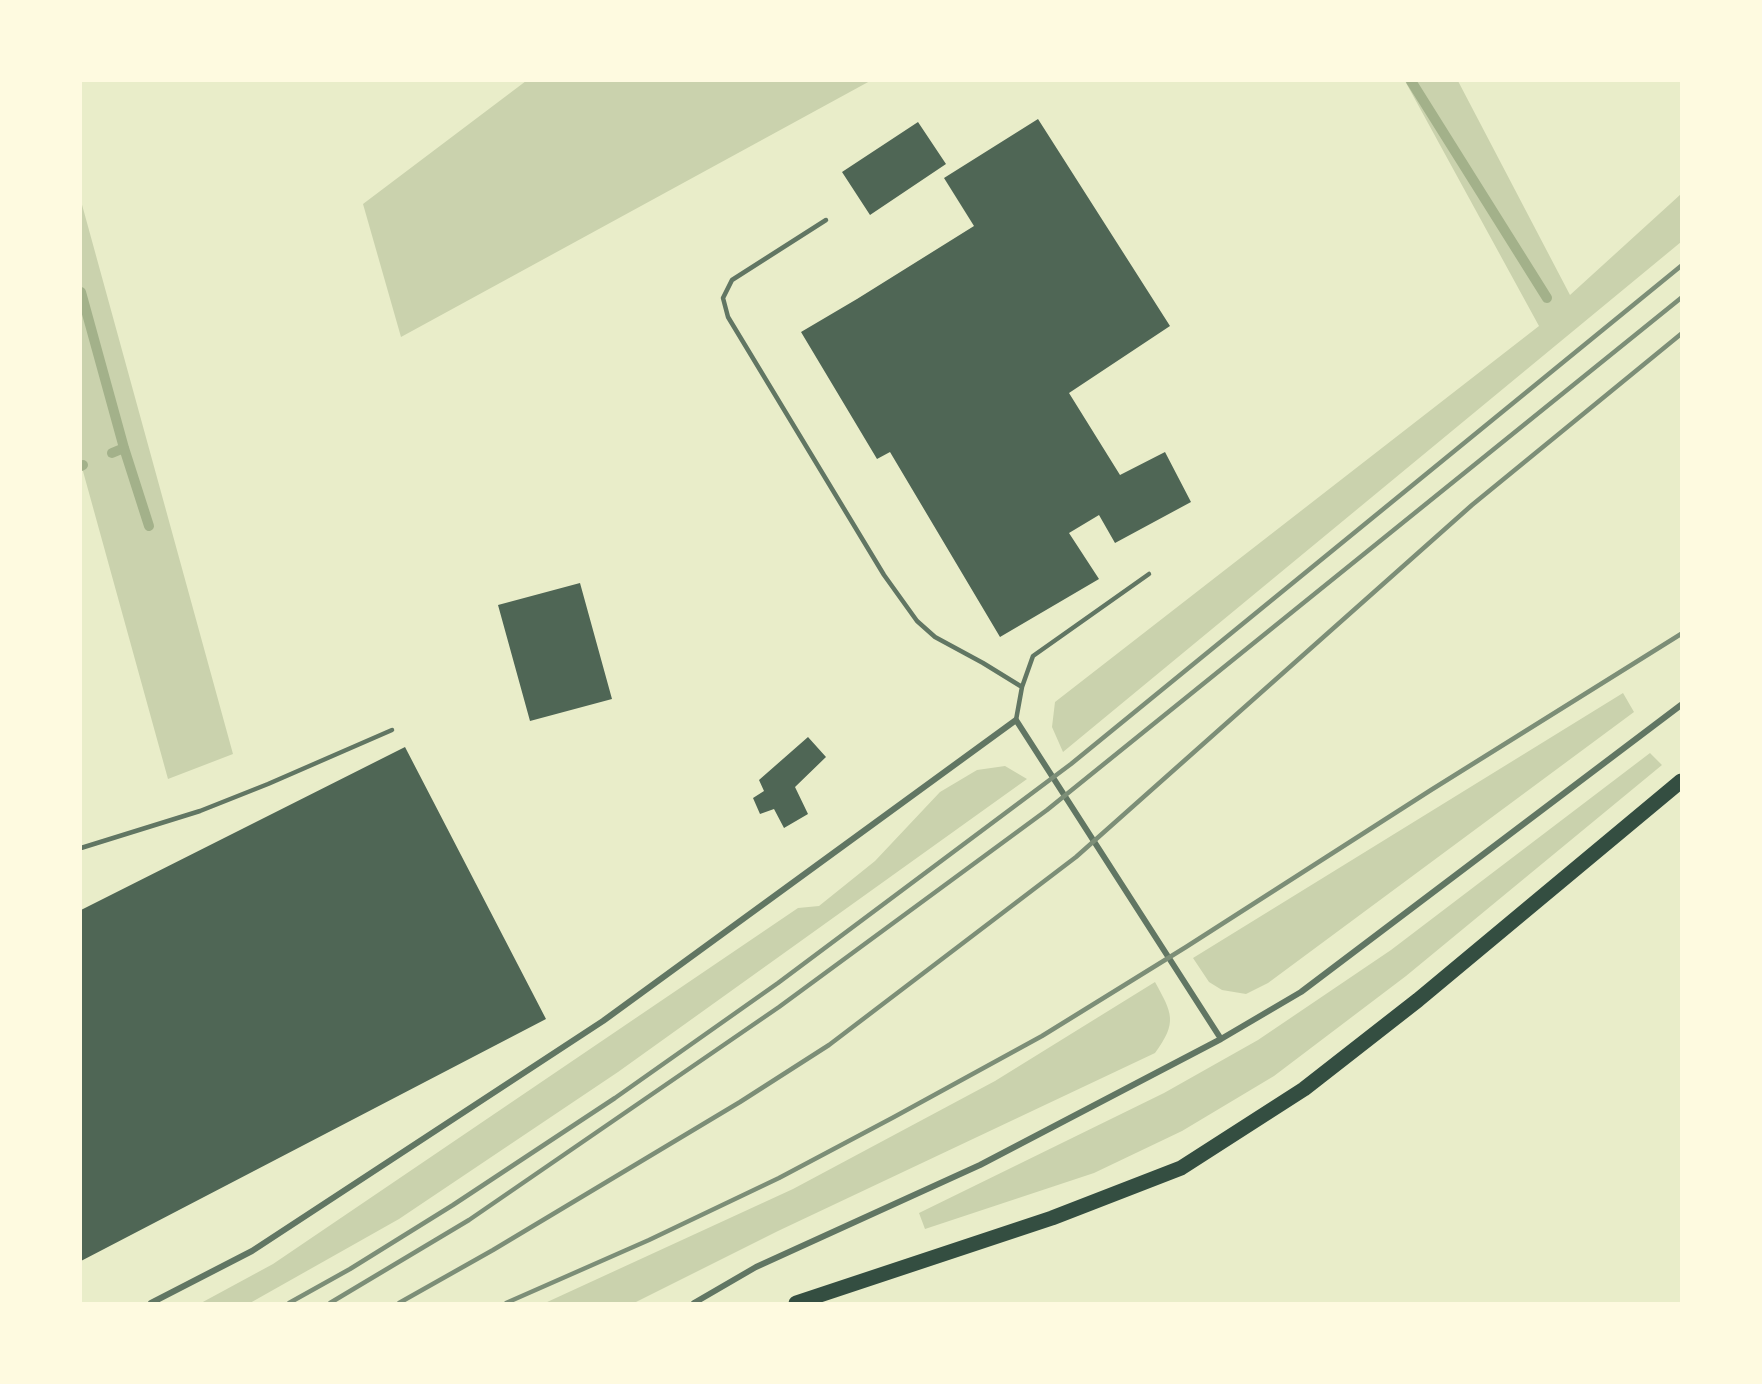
<!DOCTYPE html>
<html>
<head>
<meta charset="utf-8">
<style>
	body { margin:0 }
	#map { position:relative; width:1762px; height:1384px; overflow:hidden; background:#e9edc9; font-family:Mulish,sans-serif }
	canvas { display:block }
	.frame { position:absolute; inset:0; border:82px solid #fefae0; pointer-events:none }
</style>
</head>
<body>
<div id="map">
<canvas width="1762" height="1384"></canvas>
<div class="frame"></div>
</div>
<script>
const g = document.querySelector('canvas').getContext('2d');
g.lineJoin = 'round';
function fillPath(path, color) {
  g.fillStyle = color;
  g.fill(path, 'evenodd');
}
function strokePath(path, color, width, dash) {
  g.strokeStyle = color;
  g.lineWidth = width;
  g.lineCap = dash ? 'butt' : 'round';
  g.setLineDash(dash || []);
  g.stroke(path);
}
fillPath(new Path2D(`
	M526,81H870L401,337L363,204Z
	M1405,81H1458L1570,295L1681,194V242L1063,752L1052,727L1055,702L1539,326Z
	M81,201L233,754L168,779L81,464Z
	M1623,693L1634,712L1268,983L1246,994L1222,990L1209,982L1193,958Z
	M1650,753L1662,765L1406,976L1274,1076L1182,1131L1094,1173L925,1229L919,1213L1164,1093L1258,1040L1391,950Z
	M1005,766L1027,779L618,1072L399,1219L250,1303H201L273,1264L798,908L819,906L875,861L940,792L977,770Z
	M1155,982C1172,1013 1178,1022 1155,1053L778,1231L634,1303H545L793,1189L995,1081Z`), '#cad2ad');
strokePath(new Path2D(`
	M1411,81L1547,298
	M81,292L124,448L149,526
	M112,453L124,448
	M81,466L83,465`), '#a3b18a', 10);
fillPath(new Path2D(`
	M1038,119L1170,326L1069,393L1120,475L1165,452L1191,502L1115,543L1099,515L1069,533L1099,579L1000,637L890,452L877,459L801,332L857,299L974,226L944,178Z
	M918,122L946,164L870,215L842,172Z
	M580,583L612,699L530,721L498,605Z
	M808,737L826,757L795,787L808,814L784,828L774,809L760,814L753,798L764,791L759,780Z
	M405,747L546,1019L81,1261V910Z`), '#4f6655');
strokePath(new Path2D(`
	M826,220L732,280L723,298L728,317L884,575L917,621L935,637L983,663L1022,687
	M1016,720L1022,687L1033,656L1149,574
	M81,848L200,811L268,784L392,730`), '#617663', 4.5);
strokePath(new Path2D(`
	M151,1303L252,1251L603,1021L1016,720L1221,1039L1301,992L1681,705
	M694,1303L756,1267L980,1165L1221,1039`), '#617663', 6);
strokePath(new Path2D(`
	M796,1303L1052,1218L1181,1168L1304,1089L1418,1000L1681,781`), '#344e41', 15);
strokePath(new Path2D(`
	M289,1303L350,1269L453,1205L615,1098L778,983L1071,764L1681,266
	M330,1303L469,1220L645,1099L779,1007L1047,810L1681,298
	M399,1303L493,1250L740,1102L829,1045L1076,857L1472,505L1681,334
	M506,1303L649,1240L779,1178L894,1117L1042,1036L1186,947L1431,790L1681,634`), '#7c8e77', 4.5);
</script>
</body>
</html>
